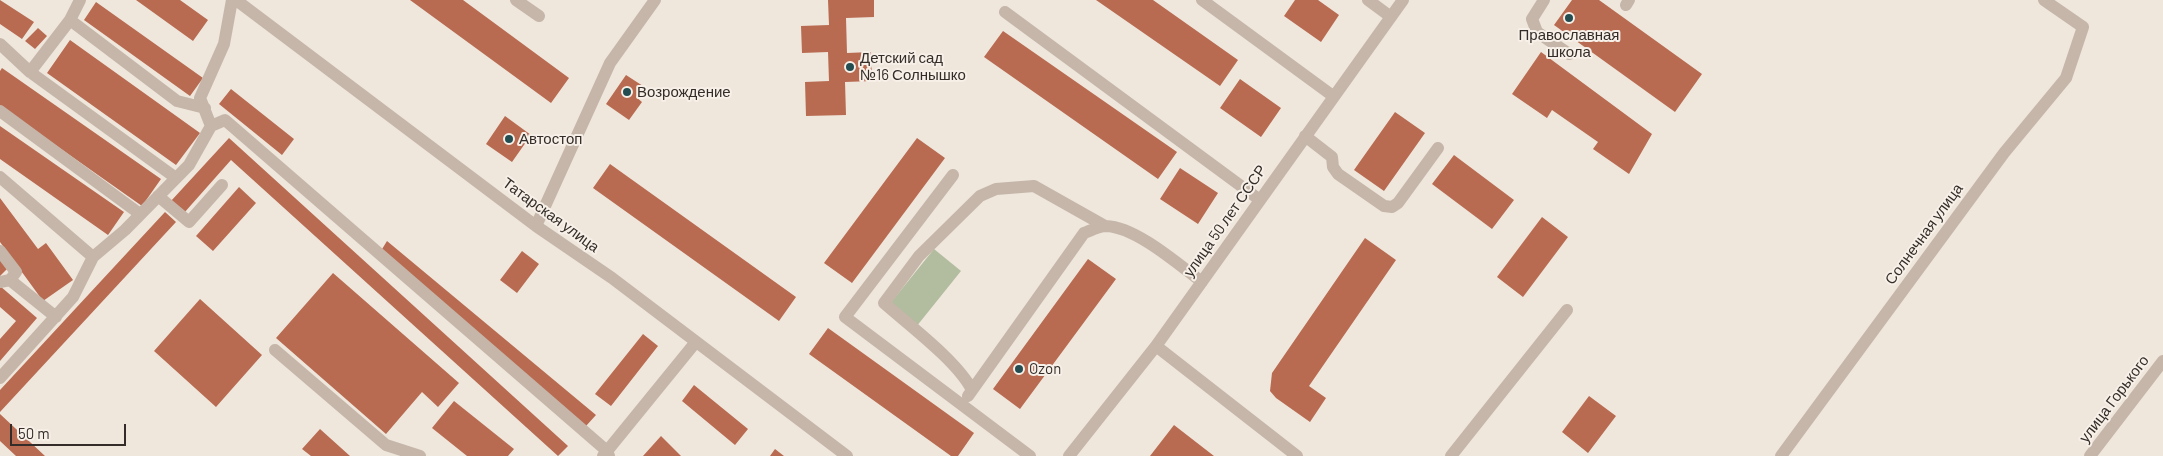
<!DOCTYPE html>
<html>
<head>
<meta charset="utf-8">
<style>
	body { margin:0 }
	#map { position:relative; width:2163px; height:456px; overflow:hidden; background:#efe6dc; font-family:Barlow,sans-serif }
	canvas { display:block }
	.scale { position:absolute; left:10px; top:424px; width:116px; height:22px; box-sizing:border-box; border:2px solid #332c28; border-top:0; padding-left:6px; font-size:15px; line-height:18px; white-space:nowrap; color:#332c28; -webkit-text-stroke:4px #f7f0e8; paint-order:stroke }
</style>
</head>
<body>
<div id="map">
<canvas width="2163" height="456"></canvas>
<div class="scale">50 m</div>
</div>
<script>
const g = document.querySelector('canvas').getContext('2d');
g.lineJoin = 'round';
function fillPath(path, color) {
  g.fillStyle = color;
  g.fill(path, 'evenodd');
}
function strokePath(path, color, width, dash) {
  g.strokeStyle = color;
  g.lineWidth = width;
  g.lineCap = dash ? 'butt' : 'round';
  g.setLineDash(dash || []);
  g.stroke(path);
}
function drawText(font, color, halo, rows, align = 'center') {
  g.font = font + ' Barlow,sans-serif';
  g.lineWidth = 4;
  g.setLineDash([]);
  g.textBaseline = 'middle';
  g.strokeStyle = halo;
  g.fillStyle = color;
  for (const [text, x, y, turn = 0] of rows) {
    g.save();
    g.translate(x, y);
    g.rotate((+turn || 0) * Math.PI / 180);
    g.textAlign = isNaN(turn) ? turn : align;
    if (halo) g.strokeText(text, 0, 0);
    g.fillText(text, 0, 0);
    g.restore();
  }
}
fillPath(new Path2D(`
	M934,249L961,271L916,327L889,305Z`), '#b2bc9e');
fillPath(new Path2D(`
	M0,0L34,22L22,39L0,24Z
	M136,0H180L208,20L193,41Z
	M410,0H463L569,78L551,103Z
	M828,0H874V17L846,18L847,53L871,52L872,81L845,82L846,115L806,116L805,82L829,81L828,52L802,53L801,26L829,25Z
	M1096,0H1153L1238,60L1220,86Z
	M1295,0H1318L1339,15L1321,42L1284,16Z
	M1572,0H1599L1702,74L1675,112L1554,25Z
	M96,2L203,78L190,96L84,20Z
	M38,28L47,36L35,49L25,41Z
	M1003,31L1177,152L1158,179L984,57Z
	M70,40L200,133L176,165L47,73Z
	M1541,52L1652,134L1629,174L1593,149L1598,142L1552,110L1547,118L1512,94Z
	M2,68L161,179L142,206L0,106V71Z
	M626,75L643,86L636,97L642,102L629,120L606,104Z
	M1240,79L1281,108L1261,137L1220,108Z
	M231,89L294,139L282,155L219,104Z
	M1395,112L1425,133L1384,191L1354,170Z
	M505,116L531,135L512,162L486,144Z
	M0,126L124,212L108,235L0,159Z
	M229,138L568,446L558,456L231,160L184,213L171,201Z
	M917,138L945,158L852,283L824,263Z
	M1454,155L1514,200L1492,229L1432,184Z
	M610,164L796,297L779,321L593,188Z
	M1180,168L1218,193L1198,224L1160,199Z
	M239,187L256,203L213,251L196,236Z
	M0,198L38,249L46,243L73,280L43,301L0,242Z
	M165,212L176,222L0,412V390Z
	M1542,217L1568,237L1523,297L1497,277Z
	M1365,238L1396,260L1309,386L1326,398L1310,422L1276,398L1270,391L1272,373Z
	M387,241L596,415L586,426L379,254Z
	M522,251L539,264L517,293L500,280Z
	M0,258L8,268L0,276Z
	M1088,259L1116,279L1020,409L993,389Z
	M333,273L459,383L438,407L422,392L386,434L276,338Z
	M0,286L37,318L0,361V339L16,321L0,307Z
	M200,299L262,355L216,407L154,351Z
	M828,328L974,433L958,456H951L809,354Z
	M643,334L658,346L611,406L595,394Z
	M694,385L748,429L735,445L682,401Z
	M1589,396L1616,416L1588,453L1562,432Z
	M454,401L514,449L508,456H467L432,428Z
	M0,414L45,456H16L0,441Z
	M1174,425L1214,456H1150Z
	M320,429L350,456H311L302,449Z
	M661,436L681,456H643Z
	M775,449L784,456H770Z`), '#b86b51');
strokePath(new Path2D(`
	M236,0L536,226L612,278L847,456
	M516,0L539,16
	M1202,0L1333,96
	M1368,0L1391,17
	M1544,0L1532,19L1537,32L1569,54
	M1626,5L1629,0
	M1005,12L1260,200
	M70,20L80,0
	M0,44L30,72
	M0,111L140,214
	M211,126L225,120L607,451L609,456
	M1305,136L1332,157L1333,167L1338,174L1384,206L1392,207L1398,203L1438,148
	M953,175L845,317L1030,456
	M0,177L93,257
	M176,178L30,72L70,20L177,101L205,108
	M158,196L189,222L222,185
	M536,226L610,63L655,0
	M0,251L16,272L10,280
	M0,282L10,280L56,317
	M1156,346L1297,456
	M275,350L386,445L420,456
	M0,378L73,297L93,257L125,230L189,165L211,126L200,98L224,44L232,0
	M972,390C957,361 910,326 884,303L919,256L980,196L996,189L1034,186L1105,226
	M968,396L1084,233C1090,231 1099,226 1106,226C1136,227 1178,264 1202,282
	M603,456L695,343
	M1069,456L1156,346L1403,0
	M1451,456L1567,310
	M1781,456L2004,153L2066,78L2083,27L2044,0
	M2090,456L2163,361`), '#c5b6a9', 12);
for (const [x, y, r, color] of [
	[1569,18,5,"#234d50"],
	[850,67,5,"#234d50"],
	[627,92,5,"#234d50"],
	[509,139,5,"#234d50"],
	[1019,369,5,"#234d50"]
]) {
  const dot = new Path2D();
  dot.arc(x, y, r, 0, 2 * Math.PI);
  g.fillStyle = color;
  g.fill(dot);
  strokePath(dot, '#f7f0e8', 2);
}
drawText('15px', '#332c28', '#f7f0e8', [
	["Православная",1569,35,"center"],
	["школа",1569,52,"center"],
	["Детский сад",860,58],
	["№16 Солнышко",860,75],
	["Возрождение",637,92],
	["Автостоп",519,139],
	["Ozon",1029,369]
], 'left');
drawText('15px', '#332c28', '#f7f0e8', [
	["Татарская улица",551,215,36],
	["улица 50 лет СССР",1225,221,-55],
	["Солнечная улица",1924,234,-54],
	["улица Горького",2114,399,-53]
]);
</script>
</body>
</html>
